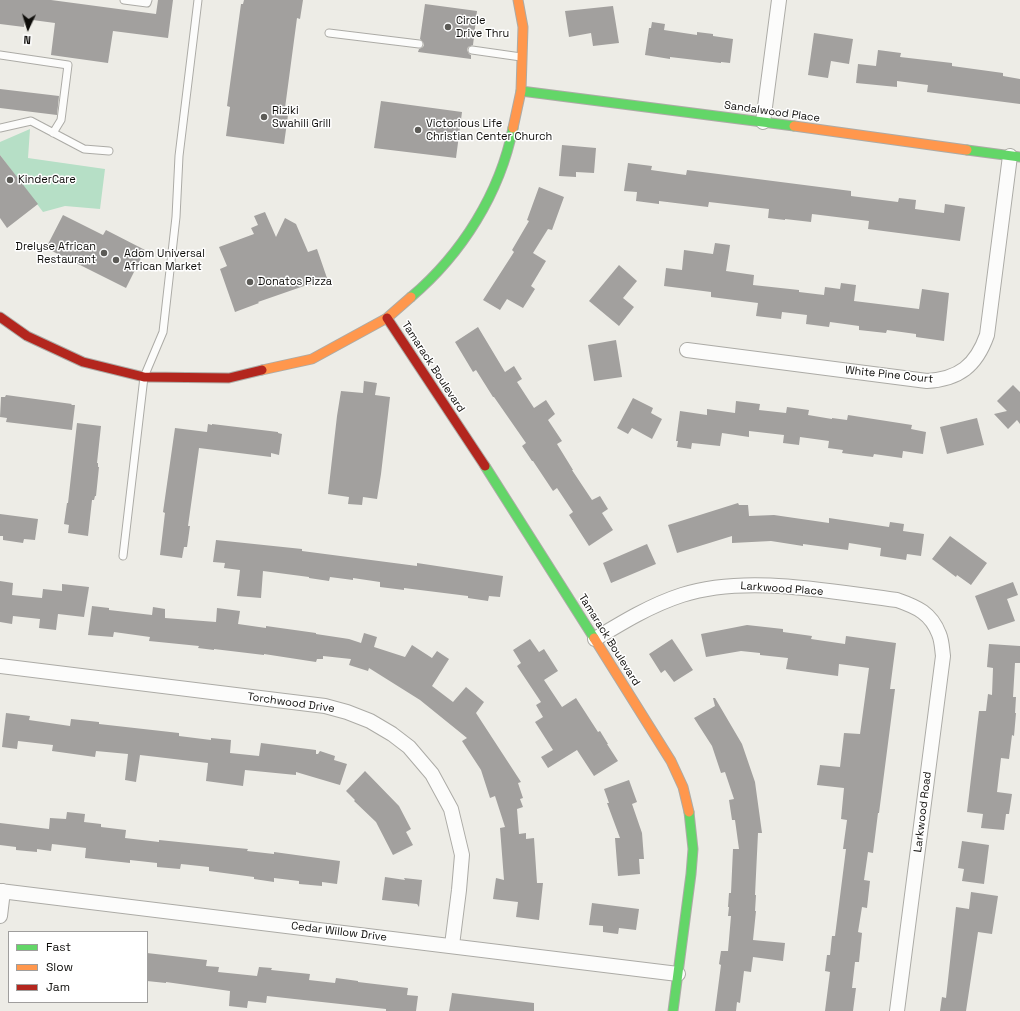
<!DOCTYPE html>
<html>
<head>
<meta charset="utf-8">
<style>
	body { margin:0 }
	#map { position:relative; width:1020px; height:1011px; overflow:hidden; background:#edece6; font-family:"Space Grotesk",sans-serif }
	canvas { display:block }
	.legend { position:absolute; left:8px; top:931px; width:140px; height:72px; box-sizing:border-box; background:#fff; border:1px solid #9f9e9d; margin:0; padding:5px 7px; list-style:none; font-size:12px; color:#0e0d0a }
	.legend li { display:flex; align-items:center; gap:8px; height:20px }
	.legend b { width:20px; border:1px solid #9f9e9d }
	.north { position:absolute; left:8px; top:8px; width:40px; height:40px; -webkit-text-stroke:3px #fff; paint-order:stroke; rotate:184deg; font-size:11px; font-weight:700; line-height:16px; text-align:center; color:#0e0d0a }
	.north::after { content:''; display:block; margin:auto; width:14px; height:18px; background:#0e0d0a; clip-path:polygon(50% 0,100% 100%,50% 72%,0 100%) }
</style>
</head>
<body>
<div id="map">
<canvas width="1020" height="1011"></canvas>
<ul class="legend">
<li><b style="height:5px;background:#63d668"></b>Fast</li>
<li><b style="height:5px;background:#ff974d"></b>Slow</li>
<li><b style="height:5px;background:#b3261e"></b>Jam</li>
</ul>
<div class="north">N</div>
</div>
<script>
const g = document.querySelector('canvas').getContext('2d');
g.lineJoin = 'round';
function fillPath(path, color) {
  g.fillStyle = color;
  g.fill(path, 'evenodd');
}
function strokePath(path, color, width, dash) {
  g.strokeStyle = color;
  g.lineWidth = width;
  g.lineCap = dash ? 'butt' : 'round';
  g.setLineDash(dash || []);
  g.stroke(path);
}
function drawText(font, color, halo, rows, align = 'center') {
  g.font = font + ' "Space Grotesk",sans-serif';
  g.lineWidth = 3;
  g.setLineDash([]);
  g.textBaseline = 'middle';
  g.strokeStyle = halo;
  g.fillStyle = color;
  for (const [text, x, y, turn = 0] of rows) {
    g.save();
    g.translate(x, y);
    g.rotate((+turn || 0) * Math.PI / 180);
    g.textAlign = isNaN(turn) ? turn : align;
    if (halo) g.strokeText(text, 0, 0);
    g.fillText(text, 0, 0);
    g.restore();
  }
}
fillPath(new Path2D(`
	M30,129L28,158L105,169L100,209L65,206L43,212L0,155V142Z`), '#b6dfc6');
fillPath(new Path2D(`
	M0,0H51L156,14L158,0H173L168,38L113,31L108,63L51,55L55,23L25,19L24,27L0,24Z
	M244,0H303L300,19L297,18L285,108H289L284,144L226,136L230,107L227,106L241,4H243Z
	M425,4L477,11L473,45L468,47L467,50L469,54L471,55V59L418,52L419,49L423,47L424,45L423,42L420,39Z
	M613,6L619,43L593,46L591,33L569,37L565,11Z
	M652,22L665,24L664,30L697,35V32L713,34V36L733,39L730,63L721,62V63L670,57V59L645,55L649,28H651Z
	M814,33L853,39L849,64L831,61L828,78L808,75Z
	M878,50L901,53L900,57L952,63V66L1003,73V76L1020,79V104L927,92L928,85L897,81V87L856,83L858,64L876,66Z
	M0,89L59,96L57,115L0,108Z
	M381,101L462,112L456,158L374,148Z
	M562,145L596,148L594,173L576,172V177L559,176Z
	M0,155L38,204L7,228L0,218Z
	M628,163L652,166L651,170L686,175L687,170L851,191V196L898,202L899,198L916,200L915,209L944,213L945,204L965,207L960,241L868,229L869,221L812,214L811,222L785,219V220L768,218L769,209L709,202L708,207L659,201V204L636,201L637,192L624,191Z
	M539,187L564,197L552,230L548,229L533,253L546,261L531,286L535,289L523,308L507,299L500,310L483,300L514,252L512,250L529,221L527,220Z
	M265,212L276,237L285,218L296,224L308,252L317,249L327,278L258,302L259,303L235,312L220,269L227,266L219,247L254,234L251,228L258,225L254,216Z
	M63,215L103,235L106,230L145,250L126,288L46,248Z
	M715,243L730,245L726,271L754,275L753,285L799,290V292L824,295L825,287L840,289L841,283L856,285L854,301L919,309L922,289L949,293L944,341L916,337V334L887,330L886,333L859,330V326L830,322L829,327L806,324L807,315L782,312L781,319L756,316L758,303L711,297V292L664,286L666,268L682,270L684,250L713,254Z
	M619,265L637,281L623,298L634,307L619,326L589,301Z
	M478,327L505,372L514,366L522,379L517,382L534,408L546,400L555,414L548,420L562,441L557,444L573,470H572L592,500L600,496L608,509L602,513L613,530L589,546L569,515L573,512L557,488L553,491L533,461H532L522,446L526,443L494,397H493L476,370L473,372L455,342Z
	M616,340L622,377L594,381L588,345Z
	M364,381L377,383L375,395L390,397L381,474L377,499L363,497L362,505L348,504L349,497L328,494L337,416L341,391L363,393Z
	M1013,385L1020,392V424L1017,420L1008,429L994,414L1007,411L997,401Z
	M6,395L72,404L71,405H75L72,430L6,422L7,418L0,417L1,397H5Z
	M633,398L653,408L651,413L662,419L652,439L632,428L628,434L617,428Z
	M736,401L760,404L759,410L786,413L787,407L809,410L808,415L832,419V418L847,420L848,415L912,425L911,429L926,432L923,454L903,451L902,458L874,454L873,457L842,453L843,450L828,448L829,441L800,437L799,445L783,443L784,435L749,431V437L722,433L720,446L692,443L691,449L677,447L678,441H676L680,411L707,415V409L735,413Z
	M977,418L984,445L947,454L940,427Z
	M77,423L101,426L97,463H98V467H99L96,496H95L94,500H92L88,536L68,533L69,525L64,524L67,503H68Z
	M208,424L212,425V424L278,432V433L282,434L279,455L271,453V457L199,448L188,526H190L187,547H184L182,558L160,555L165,513L163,512L175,428L207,432Z
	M738,503L739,505H748L749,516L774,515L829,523V518L889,527L890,522L904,524L903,531L924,534L921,556L907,554L906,560L880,556L881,548L849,543L848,550L803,544V546L771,541L732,543V536L677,553L668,525Z
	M0,514L38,519L35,540L24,539L23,543L3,540V536H0Z
	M950,536L987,563L971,585L957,575L956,577L932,559Z
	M216,540L302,549V551L417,566V563L503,576L500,597L489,596L488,601L468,598V596L404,588V590L380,587V582L353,578V580L330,577L329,581L309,578V577L263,571L261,598L237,596L240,570L224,568L225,563L213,562Z
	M647,544L656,564L611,583L603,563Z
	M0,581L13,583L12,595L42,598L43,589L62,591V584L89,587L84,617L58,614L56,630L39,628L40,619L13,616L12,624L0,622Z
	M1013,582L1018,595L1007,599L1015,621L988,630L975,596Z
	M92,606L109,608V610L152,615L153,607L165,609V618L216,622L217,608L240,611L238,624L266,628V626L316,633V634L349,639L361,643L364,633L377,637L374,647L405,657L412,645L432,658L437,651L449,659L432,686L453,702L466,687L484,702L476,713L521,782L518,783L523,798L520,799L523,807L517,809L519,834L526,833V839L534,838L537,883H543L539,920L516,917L518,902L493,899L496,878L504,880L500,828L505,827L495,796L490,798L481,770L462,741L467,738L420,700L369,668L368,671L349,665L351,659L323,656V659H317L316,662L264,654V655L214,649V650L198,648L199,646L149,641L150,637L114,632L113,637L88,635Z
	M747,625L783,629V632L812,636L811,639L845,644L846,636L896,643L890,689H895L879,813H878L873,853L868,852L864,880L870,881L867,908L862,907L858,932L862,933L859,962H855L852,988H856L853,1011H825L830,972L825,971L827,955H830L832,936H835L846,849H843L847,820L841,819L844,788L817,785L820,765L840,767L844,733L860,734L869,668L839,664L838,676L786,669L788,658L760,655V653L741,651L706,657L701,634Z
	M530,639L539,652L544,649L558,671L544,680L562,707L576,698L598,732L600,731L608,744H607L618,761L594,776L577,750L548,768L541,757L553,750L535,722L543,717L536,705L541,702L517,666L521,663L513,650Z
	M672,639L693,670L674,682L665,670L661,673L649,654Z
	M989,644L1020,646V663H1015L1013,697H1016L1015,713H1016L1014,736L1012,735L1009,759L1001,758L997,792L1012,794L1009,814H1006L1004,830L981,828L983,814L967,812L979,711H986L988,694L992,695L993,668L987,667Z
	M713,698H715L742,744L755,782L762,833H758L755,895H756L755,911H756L753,940L785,943L783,961L753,957L751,972L744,971L740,1003L737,1002L736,1011H715L721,965L719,964L721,951H728L731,916H728L729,907H728L729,893H731L733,849H739L735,820H732L729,800L734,799L725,772L721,773L712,746L694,718L715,706Z
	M6,713L30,716L29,720L70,726L71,719L99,722V724L179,733V736L211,740V738L231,740L230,753L259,756L261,743L316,750V754H318L320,751L335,756L334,760L347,764L340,785L296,772V775L245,770L243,786L206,781L208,763L140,755L136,782L125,780L128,754L96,751L95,757L52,751L53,745L18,741L17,749L2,747Z
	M365,771L399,806L411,829L406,832L413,845L393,855L376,822L354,801L355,800L346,791Z
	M629,780L637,802L632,804L642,833L644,859H639L640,874L618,876L615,838H620L607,803H609L604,789Z
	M67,812L85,814L84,822L101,824V827L126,830L125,838L159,842V840L228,847L248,849L247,851L274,854V852L340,861L337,884L322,882V886L299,884V881L274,878V882L254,879V877L209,871V867L181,864L180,869L157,867V863L130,860V863L85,858L86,848L52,844L51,851L37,849V852L16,850V847L0,845V823L49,829L50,818L66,819Z
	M962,841L989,845L984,884L962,881L964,869L958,868Z
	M385,877L405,880L404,878L422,880L419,907L417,904L382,900Z
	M971,892L998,896L992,934L978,932L966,1011H940L942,997L946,998L956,907L969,909Z
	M592,903L639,909L636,930L619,928L618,934L603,932V926L589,925Z
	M147,953L207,960L206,966L219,967L218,972L257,976L259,967L272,968L271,970L310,974L309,980L335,983L336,978L358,981V982L408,988L407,995L418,996L416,1011H386V1009L267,996L266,1003L248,1001L247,1008L229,1006L230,991L166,982V983L147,981Z
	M452,993L534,1003V1011H449Z`), '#a2a09e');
const lane = new Path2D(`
	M124,0L147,3L148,0
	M329,33L419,44
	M472,50L521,57
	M0,55L68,65L61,120L53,133
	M0,128L31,121L84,149L109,151
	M123,556L144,377L163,332L176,217L179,156L198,0`);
const street = new Path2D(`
	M763,122L779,0
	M687,350L927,381C959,379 976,366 987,335L1010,156
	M595,639C623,622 651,605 682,595C747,574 831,592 897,600C917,607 931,613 939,634C942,641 942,649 943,656L897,1011
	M0,666L325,706L347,712L370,721L392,734L409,747L432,774L451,809L462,855L459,890L452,945
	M0,891L678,974
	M0,916L3,891`);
const fast = new Path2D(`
	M521,91L794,126
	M967,150L1020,157
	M411,297C462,254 500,193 513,128
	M485,466L594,638
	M673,1011L691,874L693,849L689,812`);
const slow = new Path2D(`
	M794,126L967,150
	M513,128L521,91L523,27L518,0
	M262,370L312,359L387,318L411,297
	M594,638L671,761L683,787L689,812`);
const jam = new Path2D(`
	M0,317L27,336L83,362L144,377L229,378L262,370
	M387,318L485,466`);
strokePath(lane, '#acaba6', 9);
strokePath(street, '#acaba6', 16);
strokePath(fast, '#acaba6', 11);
strokePath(slow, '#acaba6', 11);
strokePath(jam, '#acaba6', 11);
strokePath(lane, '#fcfcfb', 7);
strokePath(street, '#fcfcfb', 14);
strokePath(fast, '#63d668', 9);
strokePath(slow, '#ff974d', 9);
strokePath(jam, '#b3261e', 9);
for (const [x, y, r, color] of [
	[448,27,4,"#5c5b57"],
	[264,117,4,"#5c5b57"],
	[418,130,4,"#5c5b57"],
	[10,180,4,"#5c5b57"],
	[104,253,4,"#5c5b57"],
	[116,260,4,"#5c5b57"],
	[250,282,4,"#5c5b57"]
]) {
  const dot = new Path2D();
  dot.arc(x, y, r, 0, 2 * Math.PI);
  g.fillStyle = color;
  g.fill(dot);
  strokePath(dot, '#fff', 1.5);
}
drawText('11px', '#0e0d0a', '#fff', [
	["Circle",456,21],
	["Drive Thru",456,34],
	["Riziki",272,111],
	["Swahili Grill",272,124],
	["Victorious Life",426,124],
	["Christian Center Church",426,137],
	["KinderCare",18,180],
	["Drelyse African",96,247,"right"],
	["Restaurant",96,260,"right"],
	["Adom Universal",124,254],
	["African Market",124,267],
	["Donatos Pizza",258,282]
], 'left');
drawText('11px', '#0e0d0a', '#fff', [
	["Sandalwood Place",772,112,8],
	["Tamarack Boulevard",433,367,57],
	["White Pine Court",889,375,6],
	["Larkwood Place",782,589,4],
	["Tamarack Boulevard",609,640,58],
	["Torchwood Drive",291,703,8],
	["Larkwood Road",923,812,-83],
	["Cedar Willow Drive",339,932,7]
]);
</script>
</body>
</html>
